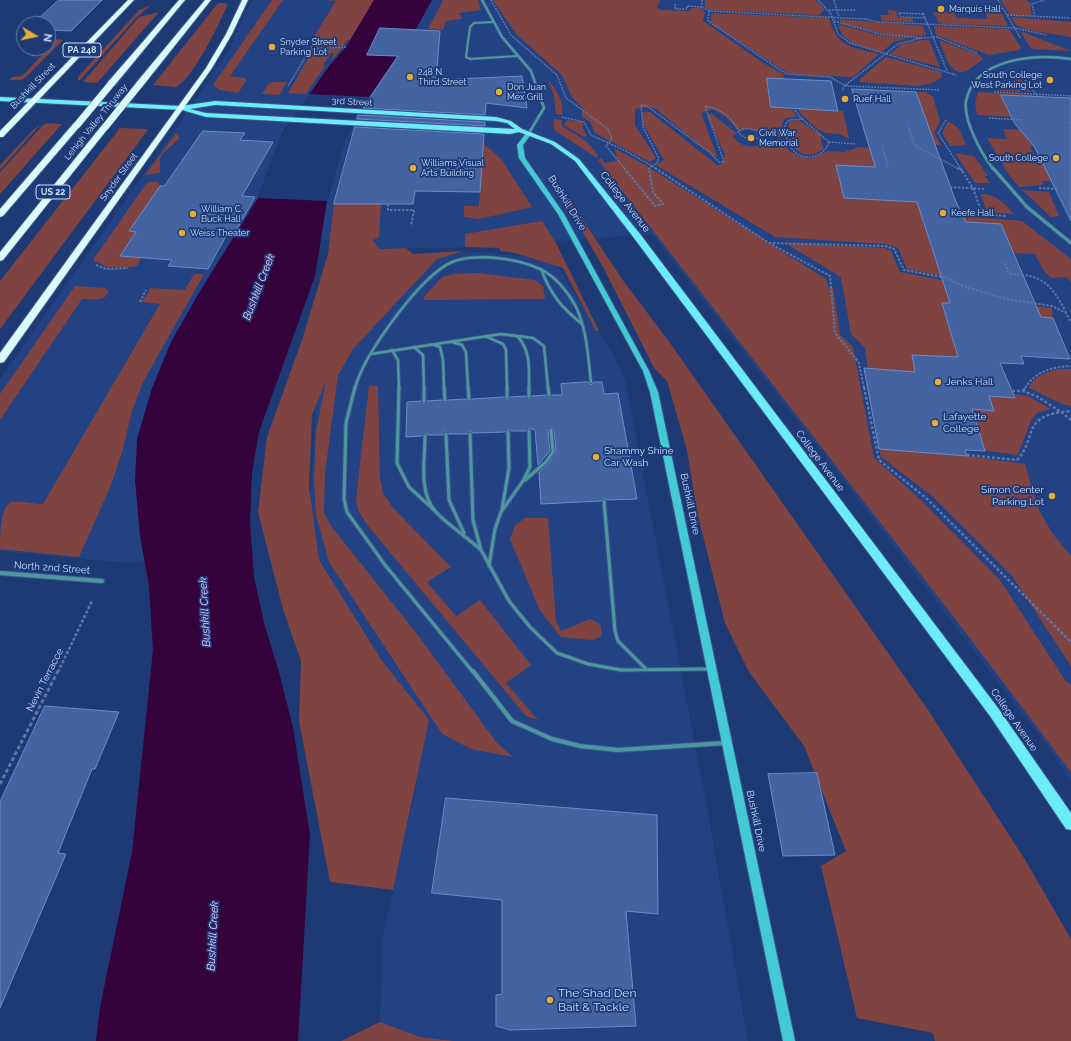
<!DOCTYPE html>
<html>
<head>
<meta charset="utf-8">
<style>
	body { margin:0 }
	#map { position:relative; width:1071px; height:1041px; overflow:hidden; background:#1e3a74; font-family:Raleway,sans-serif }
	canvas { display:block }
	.north { position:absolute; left:16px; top:16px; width:40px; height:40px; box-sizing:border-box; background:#1e3a74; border:1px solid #627bac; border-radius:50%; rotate:99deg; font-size:11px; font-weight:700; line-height:16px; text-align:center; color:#c9dcff }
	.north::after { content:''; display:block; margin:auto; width:14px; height:18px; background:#e4ae35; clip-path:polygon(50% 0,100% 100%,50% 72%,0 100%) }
</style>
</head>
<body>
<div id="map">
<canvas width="1071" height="1041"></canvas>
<div class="north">N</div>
</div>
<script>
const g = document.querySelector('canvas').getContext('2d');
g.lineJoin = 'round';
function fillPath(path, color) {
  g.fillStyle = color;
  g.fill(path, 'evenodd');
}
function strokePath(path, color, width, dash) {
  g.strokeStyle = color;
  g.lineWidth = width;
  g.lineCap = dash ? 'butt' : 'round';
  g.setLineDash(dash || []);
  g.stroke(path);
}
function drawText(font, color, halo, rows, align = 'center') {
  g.font = font + ' Raleway,sans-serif';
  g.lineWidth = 3.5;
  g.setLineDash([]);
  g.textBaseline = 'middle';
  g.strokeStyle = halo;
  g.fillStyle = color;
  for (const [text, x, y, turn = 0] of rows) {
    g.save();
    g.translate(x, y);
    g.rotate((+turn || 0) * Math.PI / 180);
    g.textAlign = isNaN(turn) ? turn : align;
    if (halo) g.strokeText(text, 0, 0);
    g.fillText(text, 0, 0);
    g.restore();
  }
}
fillPath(new Path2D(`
	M252,0H1071V781L1051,751L833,467L652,234L482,247L376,249L292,234L218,548L127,563L0,551V379L205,87L227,53Z
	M480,252L553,259L614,356L625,380L704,791L748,1041H454L420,1037L380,1022L382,939L417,782L308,541L318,371L377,255Z`), '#224283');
fillPath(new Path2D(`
	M272,0H283L230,76L245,78L246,81L238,93L220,90L213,85Z
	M324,0H374L350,40H347L344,46L314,48L318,40H312L336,1Z
	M443,0H478L481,10L459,13L462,19L446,21L443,30L428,29Z
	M493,0H660L657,8L661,10L690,11L692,8H700L705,12L703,21L762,62L783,74L784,79L767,78L771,107L790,108L797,116L784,119L782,124L784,137L767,136L762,132L749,129L739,131L725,116L713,109L701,113L717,156L716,158L656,109L649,107L635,109V125L656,158L650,162L595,133L590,122L582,117L583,109L572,97L562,75L516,34Z
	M705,0H815L825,9L819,15L709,10L705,6Z
	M1001,0H1026L1030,3L1032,16L1010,15Z
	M218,3H226L227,6C218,26 194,77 176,87L153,85Z
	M151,5L137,17L80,80H78V77L139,10Z
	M983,9L1000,10L1008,26L942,24L937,21V18L933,13L954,12L957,18L988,19Z
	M887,10L899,11L896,12L899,18H912L914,22L882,21L880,15H889Z
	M159,12L97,83L83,82L139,17Z
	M712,13L829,18C837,48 852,47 879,54L853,77L789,74L710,22Z
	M1011,17L1071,22V37L1028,30L1016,25Z
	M838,19L923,26L926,35C905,41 864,29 843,23Z
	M838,24L878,35L910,38L893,42L882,52C866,47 842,45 838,24Z
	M934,26L1009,29L1021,48L1019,50L989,55L936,35Z
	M1020,31L1071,51L1034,49L1030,47Z
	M57,39L63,40L25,78L21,80H9L12,77L22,76Z
	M921,40H929L940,67L890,54L902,44Z
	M939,40L979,55L983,59C978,63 973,67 968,70C950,80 944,51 939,40Z
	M342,48L333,59H332L334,53H331L323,65L325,66L306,94L288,93L313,50Z
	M886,57L941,72L942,77L932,83L918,86L860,82V79Z
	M1019,76L1030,92L999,91Z
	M547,78C555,88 565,101 562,115L556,114L554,96Z
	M274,82H287L279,95L262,94L269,83Z
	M916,92H926L933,97L940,121L934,133L941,145L920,144L910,122L927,123Z
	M978,92L1033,95V96L1001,95L1012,117L977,115L975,103Z
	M797,108L843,111L849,139L840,134L826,133L817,129L802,115Z
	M642,112H650L717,165L722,164L725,155L707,115L711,113L736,133L733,136C739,148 758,150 767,141L784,143L788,150L800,157L811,159L828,151L844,152L859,147L875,148V167L836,165L844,198L934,203L923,220L935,259L983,262L948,277L907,269L898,248L885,244L775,237L656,165L664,160L643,124Z
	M554,119L562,120V126C579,137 586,138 598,156L597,158L554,130Z
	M567,120L583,122V129L587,136L584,137L564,125Z
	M798,120L821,135V142L824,149C820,151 814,155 809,155C794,155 783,134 790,121Z
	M948,121L959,129L966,145L950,146L942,133Z
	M47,123L62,124L0,194V172L43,125Z
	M40,125L0,170V165L34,129Z
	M120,128L147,129V131L0,329V281Z
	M1003,129L1038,131L1034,146H1030L1034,155H1039L1055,181H1042V185L1019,187L1009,175L987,138L1007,139Z
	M176,133L180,138L163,153L160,158V173L145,175Z
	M439,142L484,144L502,160L532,207L479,219L464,217V206H479L483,146Z
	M614,148L647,166L826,279L828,287H833L840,335L853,347L874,458L922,501L1000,580L1065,680L1071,685V772L956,620L598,160L602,158L604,163L618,161Z
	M955,153L974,156L988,176H985L990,183H976L973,180Z
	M555,178L622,279L670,343L926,707L1024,858L1071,939V1041H935L933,1033L857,1018L821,866L846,851L804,746L749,672L725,623L697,512L687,450L667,381L654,368L603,267L552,179Z
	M150,182H157L163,186H160L129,231L136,232L120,255L141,258L138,265L133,267H107L93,260L146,184Z
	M1022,190L1049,192L1059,216L1051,217Z
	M983,194C997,195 1004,203 1014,214L987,212L981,195Z
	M334,204H381L379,237L373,240L379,249L406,248L413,254L464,251L437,259L353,349L338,375L325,473L324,513L331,526L417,634L497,743L513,757L471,749L442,734L329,562L316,515L314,479L316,432L326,381L312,415L309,486L319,560L382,661L429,720L393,890L330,882L299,721L301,661L283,609L258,512L267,437L302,340L328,254Z
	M949,215L1022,221L1071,259V282L1067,277L1051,278L1044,271L1035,254L1013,253L951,221Z
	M542,221L556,243L599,331H596L563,268L515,253L501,251L499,248L465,247V234Z
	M785,243L885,248L891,251L900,272L947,281L1006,302L1052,308L1053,318L1007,314L1004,307L943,303L959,358L916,373L868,369L865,348L851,334L841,277Z
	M478,273L535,280L543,286L545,299L425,300L423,298L442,277L453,274Z
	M194,274H204L143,382L132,411L123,449L111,485L79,557L0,549C0,537 0,507 11,502C20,500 34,504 43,504L160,304L141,302L149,292L150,288L185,290Z
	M75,286L105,288L109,291C104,303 92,299 82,299L0,420V394Z
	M1059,369H1071V406C1059,405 1042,393 1029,388C1033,376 1049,371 1059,369Z
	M369,386H378L380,478L383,493L393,508L451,567L427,582L456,616L480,600L531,665L506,683L538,720L526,716L368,526L358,510L356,499Z
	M1013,394L1028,396L1051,409L1037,413L1031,421L1018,454L1014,456L1013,454L985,451L972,409L994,411L989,396L1014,398Z
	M879,449L967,456L1025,464L1038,508L1052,533L1071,556V666L1012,576L932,496L881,457Z
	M525,518H548L556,621L561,631L590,619L600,624L602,636L592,640L561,637L540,611L510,539L515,525Z
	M380,1022L420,1037L454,1041H341Z`), '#7f4442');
fillPath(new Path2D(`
	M374,0H432L416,29L369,97L345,138L327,201L315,276L259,432L252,473L250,521L254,577L264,623L279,672L293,727L310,835L298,1041H96L100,1007L132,852L153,650L149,586L140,536L135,480L137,439L152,388L171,342L200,291L258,198L283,132L329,66L346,47Z`), '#35033c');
fillPath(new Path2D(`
	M309,94L369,97L346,136L327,201L258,198L283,132Z`), '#1e3a74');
const building = new Path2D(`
	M59,0H102L71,31L48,30V24H33Z
	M380,28L440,31L436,80L522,76L527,108L486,103L485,115L363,108L398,56L367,55Z
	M767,78L831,81L838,111L771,107Z
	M852,89L916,92L956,202L966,222L1001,224L1041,317L1053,318L1070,359L1021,356L1024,364L1000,363L1015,398L989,396L994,411L972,409L985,451L965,450L967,456L879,449L864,368L915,372L912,355L958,357L942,303H950L917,202L844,198L836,165L875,167Z
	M1001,95L1071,98V221L1034,146L1015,124Z
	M358,115L485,122V126L357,119Z
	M355,127L484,134L480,192L415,191L413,204H334Z
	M203,131L245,133L240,140L273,142L242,196L255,197L233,236H226L208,269L168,266L172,260L120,256L136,232L129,231L160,186H164Z
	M588,382L591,385L594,382H602L604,394L618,393L637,499L607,500L604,498L601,501L541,504L539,472L548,464L556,452L554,430L552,427L548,430L550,451L538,465L535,430L529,428L526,431H511L508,429L505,432L473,433L470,431L467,434H449L445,431L443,435H428L425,433L422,436L406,437L407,402L421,401L424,404L427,401L442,400L445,403L448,400L466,399L469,402L472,399L504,397L507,400L510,397L526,396L529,399L532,396L546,395L549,398L552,395H562L561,384Z
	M45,706L119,712L95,769H92L58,853L66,854L0,1008V802Z
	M817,773L835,855L783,856L768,774Z
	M446,798L657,815L658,914L626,911L636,1026L510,1030L496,1026V995L502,994V900L432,893Z`);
fillPath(building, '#4464a1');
strokePath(building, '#6a8ccd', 1);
const laneFar3 = new Path2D(`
	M493,22L474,23L470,27L466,57L470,59L517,56`);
const laneFar2 = new Path2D(`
	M541,269C551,295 561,307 582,324
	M485,336L503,344L506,350L507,388
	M517,336C531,350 529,369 529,388
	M452,342L462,345L466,352L468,388
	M434,345L440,347L443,360L444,388
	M414,347L423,355L424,388
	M392,350L398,360L399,388
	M371,354L501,334L533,338L544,346L548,388
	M355,388C364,354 414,287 443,267C466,250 516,258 540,269C554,275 568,292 575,305C587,328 588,357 591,382`);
const laneFar1 = new Path2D(`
	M355,387L346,423L344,499L347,512L385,565L473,672
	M399,387L397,463L409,487L435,511
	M424,387V401
	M444,387L445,400
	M468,387L469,399
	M507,387V397
	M529,387V396
	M548,387L549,395
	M446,434L449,500L464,533
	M470,434L473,520L481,550L509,601L530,627L557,653L588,664L621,670L710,669
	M425,436C425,459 418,493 436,512C448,525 467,537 481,550
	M525,480L546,462L553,452L551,430
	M604,501L615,631L618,641L646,669
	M502,509L509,468L508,432
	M489,566L495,529L501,512L523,481L530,467L529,431`);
const lane = new Path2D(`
	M473,671L512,721L552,739L580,746L618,750L725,743`);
const streetFar2 = new Path2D(`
	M482,0L502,37L531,71L544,108L529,133
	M993,169C982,154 963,121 966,101C975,57 1037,54 1071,59`);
const streetFar1 = new Path2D(`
	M993,168L1027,207L1071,243`);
const street = new Path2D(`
	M0,573L102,581`);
const secondary = new Path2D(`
	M527,132L532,133L523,145L525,158L564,214L649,371L658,392L795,1041H783L650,392L643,371L558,214L519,158L517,145Z`);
const primary = new Path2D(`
	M0,97L181,106L215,101L496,117L511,121L522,129L555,142L579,159L640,234L998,708L1071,813V830L1066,829L990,716L634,238L575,161L551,144L519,132L510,134L206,117L182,110L0,101ZM215,105L496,121L507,123L515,129L206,113L190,109Z`);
const highway = new Path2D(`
	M128,0H134L3,137H0V131Z
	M179,0H185L114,86H108V82Z
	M205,0H211L142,87H136V83Z
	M242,0H248L232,34L212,68L4,362L0,363V353L206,68L226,34Z
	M74,123L81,125L3,216L0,217V209Z
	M103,124L110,126L3,260L0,261V252Z`);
strokePath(laneFar3, '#3d578d', 3);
strokePath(laneFar2, '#3d578d', 4);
strokePath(laneFar1, '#3d578d', 5);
strokePath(lane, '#3d578d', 6);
strokePath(streetFar2, '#3d578d', 3.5);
strokePath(streetFar1, '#3d578d', 4.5);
strokePath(street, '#3d578d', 6);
strokePath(secondary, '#3d578d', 2);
strokePath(primary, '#3d578d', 2);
strokePath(highway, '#3d578d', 2);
strokePath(new Path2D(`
	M702,0V7
	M818,0L831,14L838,34L850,43L956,75
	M834,0L839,17
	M998,0L1021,39
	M675,4V9H687V6L702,7L709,11L865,19L879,22L1015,28L1047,35
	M982,8L1003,9
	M829,10H856
	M709,11L708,21L786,74L830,77L846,86L940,90
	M923,13L947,71
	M923,14L899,13L901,17L925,18
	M1007,15L1071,18
	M1035,17L1032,4L1044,0
	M834,21L880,34L921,38L898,44L843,87V91
	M921,38L937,37L977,53
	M311,49L346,47
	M1025,80L1038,97
	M288,86L315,41
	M994,92L1071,96
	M793,108L802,119
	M562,117L584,122L591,135L626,151L652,166L658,162V157L643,127L641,105L647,106L709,152L719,162H724L705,106C721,109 731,117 739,131
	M989,118L1023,120
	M802,119L829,142C824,158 803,163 792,149C787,142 785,133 785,125L789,120Z
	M946,120L938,133L961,169
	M907,122L914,144L917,147L959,169
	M1068,123H1071
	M745,128L759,131L761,137C752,140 745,140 738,132Z
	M761,135L786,136
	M829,142L855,144
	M882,146L888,167
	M652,166L657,169`), '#5d75a7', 1.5, [2, 1]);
strokePath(new Path2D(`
	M655,168L769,243L830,276L835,333L859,363L864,388
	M957,168L963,171
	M960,168L973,188L982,214
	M950,187L984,189
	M1039,188L1058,189
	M388,204V210H414L411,226
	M947,212L1007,216
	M769,243L885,246L894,249L904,270L947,278L963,286L1006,299L1052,306L1066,313L1071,322
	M1005,263L1009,274C1042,274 1051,284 1066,312
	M96,265L106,269L128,268
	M140,302L146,290
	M1025,388C1036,371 1052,367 1071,366`), '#5d75a7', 2, [2.5, 1.5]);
strokePath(new Path2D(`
	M864,387L879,460L926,498L1071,642
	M1012,391H1023L1038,397L1061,412L1071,411
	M1023,391L1026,387
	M967,455L1017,460C1037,438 1022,418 1061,412L1071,420
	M58,672L92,601`), '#5d75a7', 2.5, [3, 2]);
strokePath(new Path2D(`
	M0,784L58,671`), '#5d75a7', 3, [4, 2.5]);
strokePath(laneFar3, '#4c989e', 2);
strokePath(laneFar2, '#4c989e', 2.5);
strokePath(laneFar1, '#4c989e', 3);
strokePath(lane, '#4c989e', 4);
strokePath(streetFar2, '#4c989e', 2.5);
strokePath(streetFar1, '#4c989e', 3);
strokePath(street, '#4c989e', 4);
fillPath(secondary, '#44cad5');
fillPath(primary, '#6cecf7');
fillPath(highway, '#dbfbfe');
const highwayBridge = new Path2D(`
	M77,125L111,84
	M106,126L139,85`);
strokePath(highwayBridge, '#3d578d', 8, []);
strokePath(new Path2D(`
	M491,0L511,35L557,75L566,98L608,129L612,139L606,146L625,169
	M648,169L652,166`), '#5d75a7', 1.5, [2, 1]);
strokePath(new Path2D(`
	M624,168L655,206L663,204L653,192L649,168`), '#5d75a7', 2, [2.5, 1.5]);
strokePath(highwayBridge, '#dbfbfe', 7);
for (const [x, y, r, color] of [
	[941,9,4,"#e4ae35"],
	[272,47,4,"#e4ae35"],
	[410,77,4,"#e4ae35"],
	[1050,80,4,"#e4ae35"],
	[499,92,4,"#e4ae35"],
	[845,99,4,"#e4ae35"],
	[751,138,4,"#e4ae35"],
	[1056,158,4,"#e4ae35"],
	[413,168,4,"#e4ae35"],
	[943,213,4,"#e4ae35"],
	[193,214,4,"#e4ae35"],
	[182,233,4,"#e4ae35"],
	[938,382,4,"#e4ae35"],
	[935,423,4,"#e4ae35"],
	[596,457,4,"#e4ae35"],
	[1052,496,4,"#e4ae35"],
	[550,1000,4,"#e4ae35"]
]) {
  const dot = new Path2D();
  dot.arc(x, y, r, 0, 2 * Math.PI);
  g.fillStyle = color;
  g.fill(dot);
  strokePath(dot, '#1e3a74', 1.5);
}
drawText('9px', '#c9dcff', '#1e3a74', [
	["Marquis Hall",949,9],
	["Snyder Street",280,42],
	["Parking Lot",280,52],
	["248 N.",418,72],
	["Third Street",418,82],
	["South College",1042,75,"right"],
	["West Parking Lot",1042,85,"right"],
	["Don Juan",507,87],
	["Mex Grill",507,97],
	["Ruef Hall",853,99],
	["Civil War",759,133],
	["Memorial",759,143],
	["South College",1048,158,"right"],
	["Williams Visual",421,163],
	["Arts Building",421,173],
	["William C.",201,209],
	["Buck Hall",201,219],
	["Keefe Hall",951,213],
	["Weiss Theater",190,233]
], 'left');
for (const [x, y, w] of [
	[82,50,38],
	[53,192,34]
]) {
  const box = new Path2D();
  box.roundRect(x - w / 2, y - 7, w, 14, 3);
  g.fillStyle = '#1e3a74';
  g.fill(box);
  strokePath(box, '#c9dcff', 1);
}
drawText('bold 9px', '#c9dcff', null, [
	["PA 248",82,50],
	["US 22",53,192]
]);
drawText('9px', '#c9dcff', '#1e3a74', [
	["Bushkill Street",33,86,-46],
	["3rd Street",352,102,3],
	["Lehigh Valley Thruway",96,122,-51],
	["Snyder Street",119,177,-54]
]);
drawText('10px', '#c9dcff', '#1e3a74', [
	["College Avenue",625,202,52],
	["Bushkill Drive",567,203,58],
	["College Avenue",820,461,53],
	["Bushkill Drive",690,504,78],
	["North 2nd Street",52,568,4],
	["Nevin Terracce",45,680,-63],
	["College Avenue",1014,720,55],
	["Bushkill Drive",756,821,78]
]);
drawText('10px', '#c9dcff', '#1e3a74', [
	["Jenks Hall",946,382],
	["Lafayette",943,417],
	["College",943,429],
	["Shammy Shine",604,451],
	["Car Wash",604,463],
	["Simon Center",1044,490,"right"],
	["Parking Lot",1044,502,"right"]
], 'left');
drawText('italic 11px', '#f3c7f8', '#1e3a74', [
	["Bushkill Creek",259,287,-69],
	["Bushkill Creek",205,612,-93],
	["Bushkill Creek",213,936,-87]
]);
drawText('12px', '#c9dcff', '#1e3a74', [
	["The Shad Den",558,993],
	["Bait & Tackle",558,1007]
], 'left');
</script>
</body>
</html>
